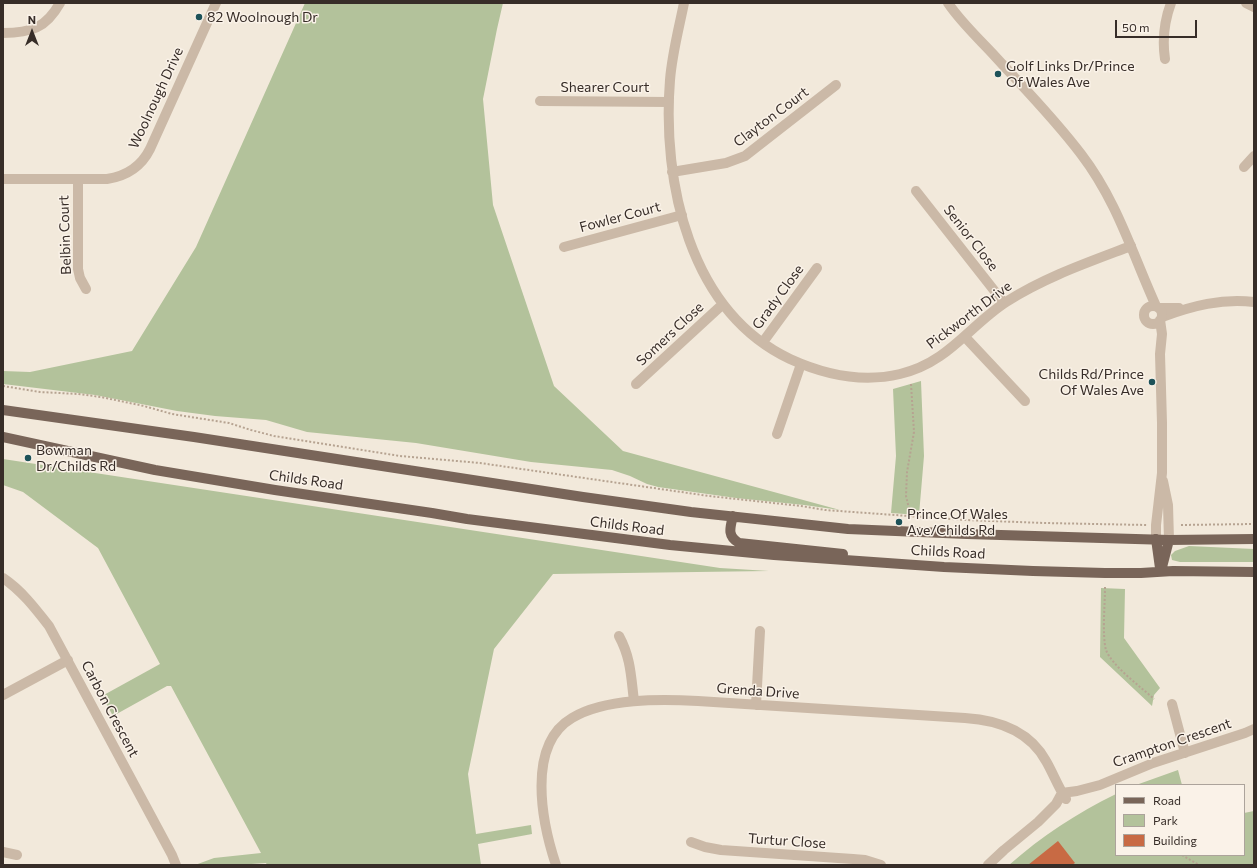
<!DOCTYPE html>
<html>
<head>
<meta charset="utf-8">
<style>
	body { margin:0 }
	#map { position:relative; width:1257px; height:868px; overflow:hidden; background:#f2e9db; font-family:Commissioner,sans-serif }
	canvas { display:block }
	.frame { position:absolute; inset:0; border:4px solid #372d28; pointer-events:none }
	.legend { position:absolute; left:1115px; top:784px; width:130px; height:72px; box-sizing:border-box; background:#faf2e8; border:1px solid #aca39b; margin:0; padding:5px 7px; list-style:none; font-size:12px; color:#372d28 }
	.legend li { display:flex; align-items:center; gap:8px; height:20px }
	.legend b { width:20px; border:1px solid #aca39b }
	.north { position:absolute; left:12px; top:12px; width:40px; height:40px; -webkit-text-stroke:3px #faf2e8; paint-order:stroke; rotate:0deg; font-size:11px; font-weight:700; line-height:16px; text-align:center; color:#372d28 }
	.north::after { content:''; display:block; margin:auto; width:14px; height:18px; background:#372d28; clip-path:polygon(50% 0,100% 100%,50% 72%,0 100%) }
	.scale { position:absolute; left:1115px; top:20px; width:82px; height:18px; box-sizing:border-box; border:2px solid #372d28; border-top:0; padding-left:5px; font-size:12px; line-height:14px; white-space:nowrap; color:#372d28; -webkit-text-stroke:3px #faf2e8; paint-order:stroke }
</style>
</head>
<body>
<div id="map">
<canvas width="1257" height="868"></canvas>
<div class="frame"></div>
<ul class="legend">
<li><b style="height:5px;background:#796559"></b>Road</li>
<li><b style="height:11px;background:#b3c29b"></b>Park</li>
<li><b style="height:11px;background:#c86a44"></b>Building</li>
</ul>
<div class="north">N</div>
<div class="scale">50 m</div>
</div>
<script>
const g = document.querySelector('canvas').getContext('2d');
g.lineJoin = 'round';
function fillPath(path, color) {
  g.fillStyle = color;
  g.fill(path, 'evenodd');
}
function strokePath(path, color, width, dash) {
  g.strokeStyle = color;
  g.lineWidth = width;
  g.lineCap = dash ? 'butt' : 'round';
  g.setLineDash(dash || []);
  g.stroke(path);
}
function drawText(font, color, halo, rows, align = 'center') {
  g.font = font + ' Commissioner,sans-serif';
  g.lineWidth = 3;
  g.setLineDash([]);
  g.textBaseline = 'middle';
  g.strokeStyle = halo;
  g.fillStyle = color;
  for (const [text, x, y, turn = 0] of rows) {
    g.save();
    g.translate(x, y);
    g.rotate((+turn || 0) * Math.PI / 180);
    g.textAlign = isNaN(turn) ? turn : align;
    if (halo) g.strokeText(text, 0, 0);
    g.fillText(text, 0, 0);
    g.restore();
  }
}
fillPath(new Path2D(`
	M305,3H503L497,29L483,99L493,205L554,386L623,451L840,510L804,505L736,498L658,487L647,484L630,476L612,470L531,462L416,443L307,432L266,420L215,416L177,411L95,395L3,384V371L30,372L132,351L196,247Z
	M921,381L924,456L919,515L891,513L896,456L893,389Z
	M3,459L720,568L769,571L553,574L494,649L468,774L476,834L531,825L532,834L478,844L481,865H267L266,863L237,865H195L214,858L261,853L171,686H167L113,716L102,696L160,664L98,548L23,492L3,485Z
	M1189,546L1254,549V562H1180L1172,560L1171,555L1175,551Z
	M1101,588L1125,589L1124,638L1160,688L1154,695L1152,706L1100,657Z
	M1178,770L1182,785H1136Z
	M1116,794V855H1244V813L1254,811V865H1009C1042,836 1077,813 1116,794Z`), '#b3c29b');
fillPath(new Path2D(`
	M1058,841L1075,863L1072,865H1028Z`), '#c86a44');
strokePath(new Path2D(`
	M911,384L914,432L907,472L906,496L911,517
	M3,386L40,392L78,394L101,397L144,406L172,414L229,423L251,430L274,436L400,456L480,463L709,496L801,506L825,510L965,520L1044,523L1147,525
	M1181,525L1254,524
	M1105,587C1105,604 1102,635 1106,650C1112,666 1141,687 1154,699
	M1182,855L1199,865`), '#b6a391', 2, [2, 2]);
strokePath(new Path2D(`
	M684,3C679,28 672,54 670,80C662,182 689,311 790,359C825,375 862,383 900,374C948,363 969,326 1006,302C1045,277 1089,262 1131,246
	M1246,3L1254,7
	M3,33C31,33 46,28 60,3
	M1165,59C1162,39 1164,22 1171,3
	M540,101L669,102
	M1244,167L1254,156
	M672,172L726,163L745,156L836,85
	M3,179H107C127,176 141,167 150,149L216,3
	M78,179V269L80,278L86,289
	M916,191L1004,303
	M564,247L682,215
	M1159,308H1179
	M1162,317C1192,306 1222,298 1254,302
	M965,337L1025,401
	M763,342L817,268
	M636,384L723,304
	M777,434L801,364
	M3,578C21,590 35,608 49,626L172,855L176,865
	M619,636C631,658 631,677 634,701
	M3,695L68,660
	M1172,704L1185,753
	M756,705L760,631
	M691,842L705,847L721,850L853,859L865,860L881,865
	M3,852L17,855
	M556,865C542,823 526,745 572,718C605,698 661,699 698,701L965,718C998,720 1029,730 1046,761C1053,773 1058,787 1066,799
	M988,865L1004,850L1038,822L1056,804L1062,793L1077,791L1100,785L1153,763L1245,733L1254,729`), '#cbb9a7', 10);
strokePath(new Path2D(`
	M948,3C960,21 977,37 992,53C1022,86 1054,118 1081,154C1117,201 1132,253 1156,306
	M1144 315a9 9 0 1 1 18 0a9 9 0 1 1-18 0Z
	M1163,481L1168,505L1169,540
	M1156,539V525L1162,473V423L1160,354L1162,334L1160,320`), '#cbb9a7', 10);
strokePath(new Path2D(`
	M3,410L194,437L583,497L691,512L848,529L967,534L1169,540L1254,539
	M3,437L155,470L275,490L432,513L467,519L670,545L774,555L944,567L1033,571L1105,573H1141L1173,571L1254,572
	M733,516C730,528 727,536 739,543L843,554
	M1156,539L1160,568
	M1161,571L1169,540`), '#796559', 10);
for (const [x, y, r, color] of [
	[199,17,4,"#1d5259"],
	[998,74,4,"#1d5259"],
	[1152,382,4,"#1d5259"],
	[28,458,4,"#1d5259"],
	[899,522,4,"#1d5259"]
]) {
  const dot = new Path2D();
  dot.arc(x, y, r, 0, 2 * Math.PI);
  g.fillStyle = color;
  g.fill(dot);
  strokePath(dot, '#faf2e8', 1.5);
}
drawText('14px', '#372d28', '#faf2e8', [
	["82 Woolnough Dr",207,17],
	["Golf Links Dr/Prince",1006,66],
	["Of Wales Ave",1006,82],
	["Childs Rd/Prince",1144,374,"right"],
	["Of Wales Ave",1144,390,"right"],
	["Bowman",36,450],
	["Dr/Childs Rd",36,466],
	["Prince Of Wales",907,514],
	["Ave/Childs Rd",907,530]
], 'left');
drawText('14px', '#372d28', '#faf2e8', [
	["Shearer Court",605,87],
	["Woolnough Drive",156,98,-65],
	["Clayton Court",771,117,-37],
	["Fowler Court",620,217,-15],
	["Belbin Court",65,235,-92],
	["Senior Close",971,238,52],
	["Grady Close",778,297,-54],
	["Pickworth Drive",969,315,-37],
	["Somers Close",670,334,-43],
	["Childs Road",306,480,8],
	["Childs Road",627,526,7],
	["Childs Road",948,552,3],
	["Grenda Drive",758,691,4],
	["Carbon Crescent",110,709,62],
	["Crampton Crescent",1172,743,-19],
	["Turtur Close",787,841,4]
]);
</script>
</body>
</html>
